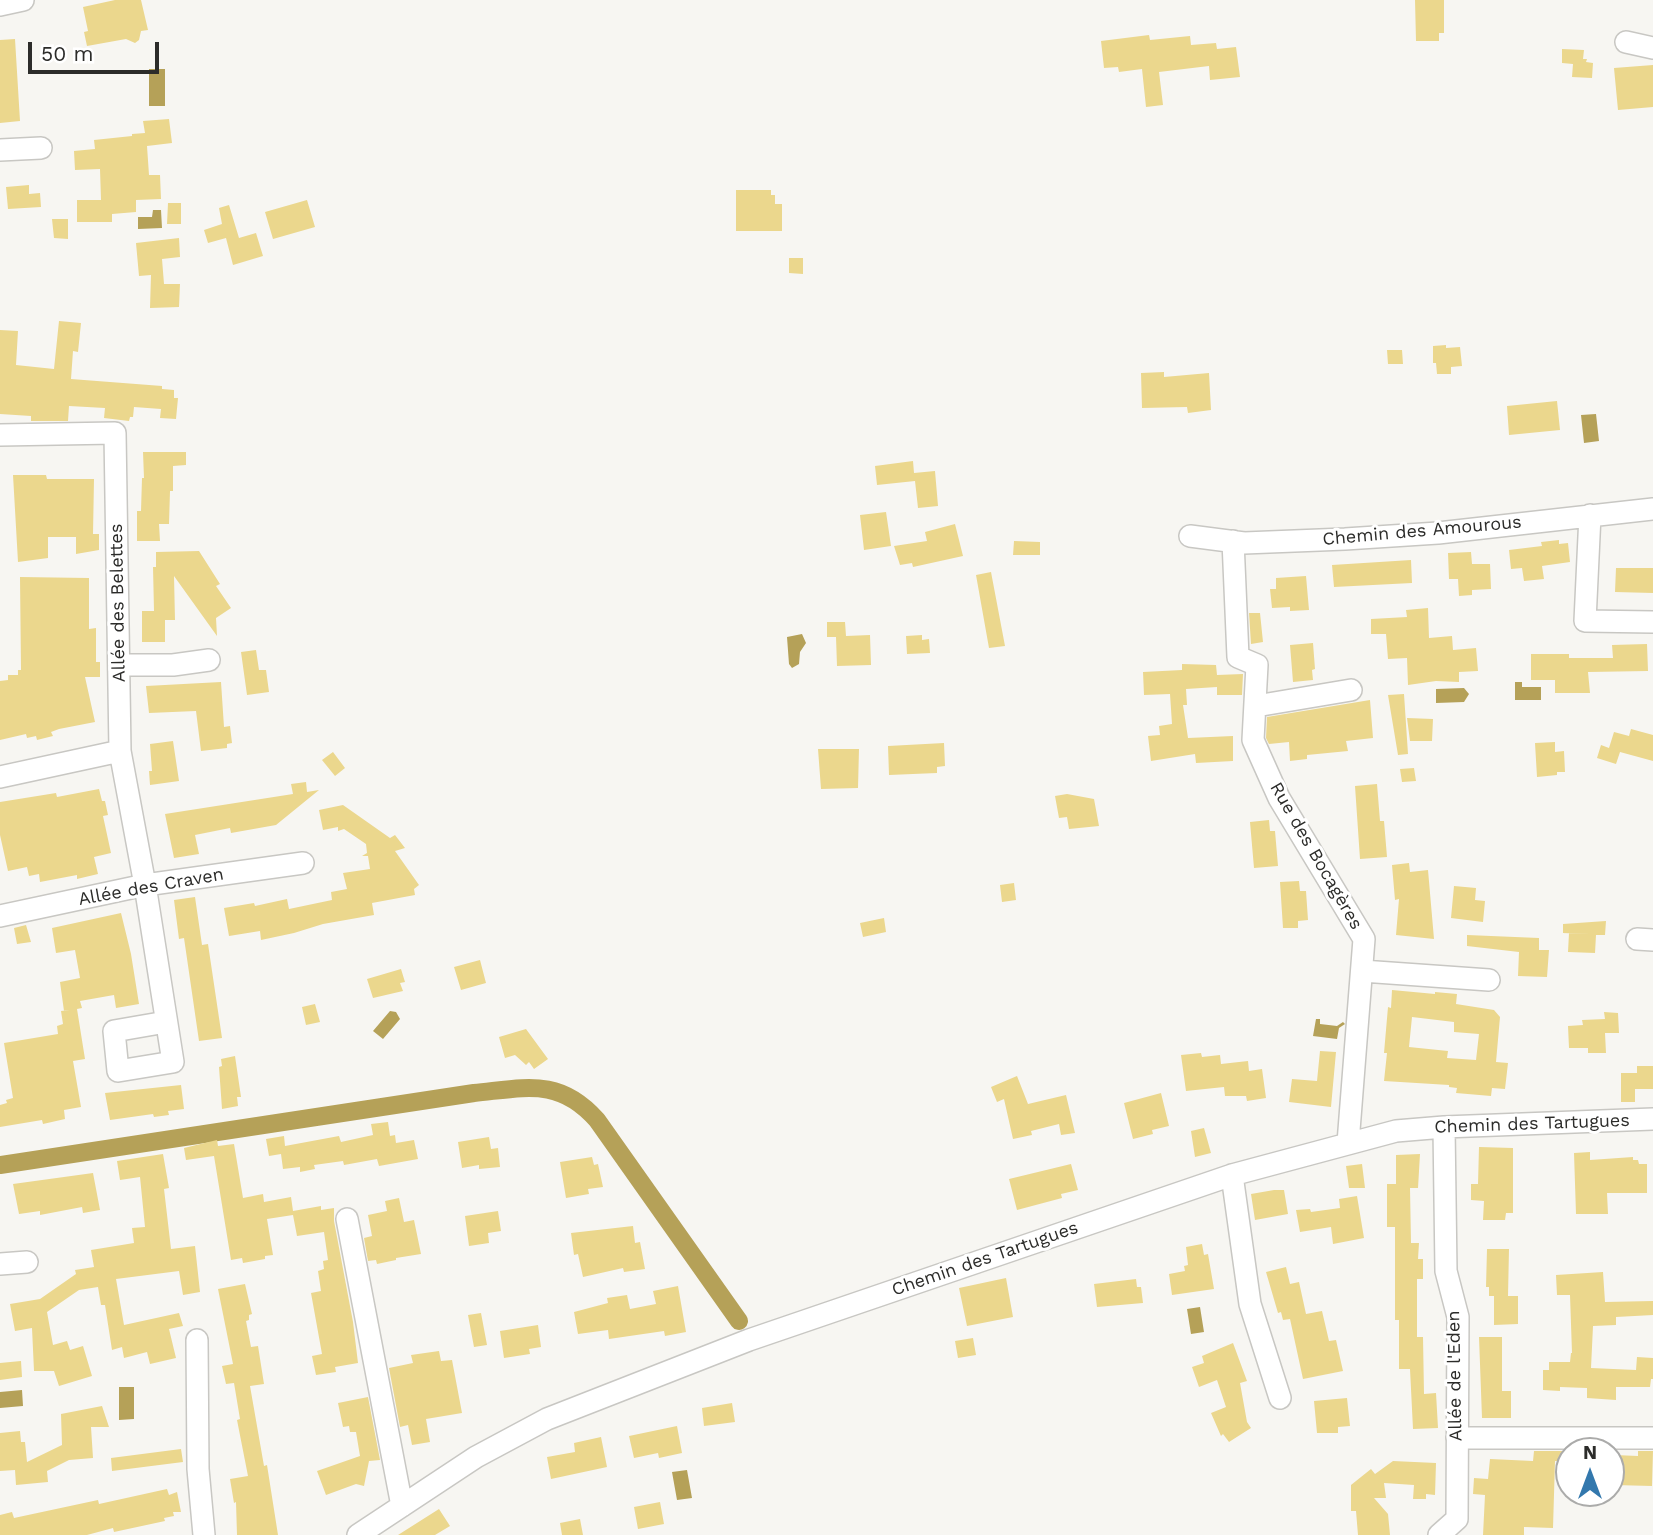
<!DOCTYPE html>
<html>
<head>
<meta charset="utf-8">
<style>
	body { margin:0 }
	#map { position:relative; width:1653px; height:1535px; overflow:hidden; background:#f7f6f2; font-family:"Work Sans",sans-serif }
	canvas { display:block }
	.north { position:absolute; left:1555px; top:1437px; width:70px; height:70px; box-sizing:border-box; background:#fff; border:2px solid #ababaa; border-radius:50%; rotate:0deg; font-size:19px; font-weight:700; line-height:28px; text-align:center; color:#2c2c2a }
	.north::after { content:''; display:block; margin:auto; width:24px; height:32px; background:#3378ad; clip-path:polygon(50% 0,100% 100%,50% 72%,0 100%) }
	.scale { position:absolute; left:28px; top:42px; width:131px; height:32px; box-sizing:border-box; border:4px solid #2c2c2a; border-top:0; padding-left:9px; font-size:21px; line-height:24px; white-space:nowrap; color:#2c2c2a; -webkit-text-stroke:5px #fff; paint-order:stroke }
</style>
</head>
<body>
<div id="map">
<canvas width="1653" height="1535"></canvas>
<div class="north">N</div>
<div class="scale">50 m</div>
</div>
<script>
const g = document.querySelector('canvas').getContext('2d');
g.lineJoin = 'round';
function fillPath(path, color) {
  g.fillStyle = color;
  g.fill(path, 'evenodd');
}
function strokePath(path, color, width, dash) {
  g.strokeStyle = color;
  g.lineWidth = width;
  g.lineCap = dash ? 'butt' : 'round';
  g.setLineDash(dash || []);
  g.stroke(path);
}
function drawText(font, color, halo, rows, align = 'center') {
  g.font = font + ' "Work Sans",sans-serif';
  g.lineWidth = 6;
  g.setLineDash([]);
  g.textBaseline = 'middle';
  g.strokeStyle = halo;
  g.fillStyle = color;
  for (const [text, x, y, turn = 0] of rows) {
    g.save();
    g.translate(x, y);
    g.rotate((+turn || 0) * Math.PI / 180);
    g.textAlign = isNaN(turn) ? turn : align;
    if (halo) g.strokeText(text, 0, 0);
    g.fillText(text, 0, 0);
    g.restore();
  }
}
fillPath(new Path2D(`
	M149,69H165V106H149Z
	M153,210H161L162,228L138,229V217H152Z
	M1596,414L1599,441L1584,443L1581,415Z
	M802,634L806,643L800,652L799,664L792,668L789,664L787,637Z
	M1515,682H1522V687H1541V700H1515Z
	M1464,688L1469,694L1464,702L1436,703V689Z
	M390,1011L396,1012L400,1019L383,1039L373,1031Z
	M1316,1019H1320V1024L1337,1026L1343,1022L1345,1024L1339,1028L1337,1039L1313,1036Z
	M1200,1307L1204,1332L1191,1334L1187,1309Z
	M119,1387H134V1419L119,1420Z
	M22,1390L23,1406L0,1408V1392Z
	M687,1470L692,1498L677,1500L672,1472Z`), '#b5a158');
strokePath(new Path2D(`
	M0,1165L474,1093C525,1088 559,1077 597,1120L739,1321`), '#b5a158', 18);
fillPath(new Path2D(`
	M115,0H141L148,30L141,31L139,40L135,43L126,39L87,46L84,32L88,31L83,7Z
	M1415,0H1444V33H1439V41H1416Z
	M1149,35L1150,40L1190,36L1191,45L1216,43L1217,49L1236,47L1240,77L1210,80L1209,66L1159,72L1163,105L1146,107L1142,69L1119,72L1118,67L1104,68L1101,41Z
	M15,39L20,121L0,123V40Z
	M1562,49L1584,50L1583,59H1587L1586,62L1593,63L1592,78L1572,77L1573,64L1562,63Z
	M1653,65V107L1618,110L1614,68Z
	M169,119L172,143L147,146L149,175H160L161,199L136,200V212L112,214V222H77V200H101L100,169L75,170L74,151L95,149L94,140L132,136V134L145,133L143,121Z
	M29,185V194L40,193L41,207L8,209L6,187Z
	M736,190H771V195H775V204H782V231H736Z
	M307,200L315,227L273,239L265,212Z
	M168,203H181V224H167Z
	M229,205L239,238L256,233L263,256L233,265L226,238L208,243L204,230L222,224L219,208Z
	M52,219H68V239L54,238Z
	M179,238L180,257L162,259L164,284H180L179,307L150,308L151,275L139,276L136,243Z
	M789,258H803V274L789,273Z
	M59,321L81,323L78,352L73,351L71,379L162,386V389L174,390V398H178L176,419L160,418L161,409L134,407L133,417H130L129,421L104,418L105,408L69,406L68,421H31V416L0,414V330L18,331L16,365L54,369Z
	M1446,345V348L1460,347L1462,366L1451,367V374H1437L1436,363H1433V346Z
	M1387,350H1402L1403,364H1388Z
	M1164,372V377L1209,373L1211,410L1188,413L1187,407L1142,408L1141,373Z
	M1557,401L1560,430L1509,435L1507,406Z
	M143,452H186V465L173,466V491H170L169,524H159L160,541H137V511H141L142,478H144Z
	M913,461L914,473L935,471L938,506L918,508L915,481L877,485L875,466Z
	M13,475H46L47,479H94L93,534H99V550L76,554V537H48V558L18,562Z
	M886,512L891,546L864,550L860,515Z
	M955,524L963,556L913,567L912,563L900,565L894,546L927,541L925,532Z
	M1559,540V544L1568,543L1570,562L1542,566L1544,579L1524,581L1522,568L1511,569L1509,550L1542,546L1541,542Z
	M1014,541L1040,542V555H1013Z
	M199,551L220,584L216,586L231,608L216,618L217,636L174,576L175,620H165V642H142V611H154L153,567H156V552Z
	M1471,552L1472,564H1490L1491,589L1472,590V595L1459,596L1458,579H1449L1448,553Z
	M1411,560L1412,583L1334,587L1332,565Z
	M1616,568H1653V593L1615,592Z
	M991,572L1005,646L989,648L976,575Z
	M1306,576L1309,610L1290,611V607L1272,608L1270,589H1276V578Z
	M20,577L89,578V629L96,628V662H100V677H85L95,722L59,729L51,732L53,736L37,740L36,736L27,738L26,734L0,740V681L8,680V675H18V670H21Z
	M1428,608L1429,638L1452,636L1453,650L1476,648L1478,671L1459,672V682L1436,681L1408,685L1407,658L1388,659L1386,634H1371V619L1407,617L1406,610Z
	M1249,613H1260L1263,642L1251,644Z
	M827,622H845L846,636L870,635L871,665L837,666L836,637H827Z
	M922,635V640L929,639L930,653L907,654L906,636Z
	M1313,643L1315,669L1312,670L1313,680L1293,682L1290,645Z
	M1647,644L1648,671L1588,672L1590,693H1555V680H1531V654H1569V658H1613L1612,645Z
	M256,650L259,670H266L269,692L247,695L241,652Z
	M1182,664L1216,665L1217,675L1243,674L1242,695H1217V687L1186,689L1187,705H1183L1188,738L1233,736V761L1196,763L1195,754L1151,761L1148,736L1160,735L1159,726L1172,724L1170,694L1144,695L1143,672L1182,670Z
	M221,682L224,727L230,726L232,743L227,744V748L201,751L196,711L149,713L146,686Z
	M1404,694L1408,754L1398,755L1388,695Z
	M1370,700L1373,738L1346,741L1348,751L1307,755V759L1290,761L1289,742L1269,744L1266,738L1267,717Z
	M1407,718L1433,719L1432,741H1410Z
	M1631,729L1653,735V761L1620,752L1616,764L1597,758L1601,745L1609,748L1614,732L1629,736Z
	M173,741L179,781L150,785L149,771H152L150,744Z
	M1555,742V752L1564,751L1565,772H1557V775L1537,777L1535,743Z
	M944,743L945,766L937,767V773L889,775L888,746Z
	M818,749H859L858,788L821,789Z
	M333,752L345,768L335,776L322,760Z
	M1414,768L1416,781L1402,782L1400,769Z
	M306,782L307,792L319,790L276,825L231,833L230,828L195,835L199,854L174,858L165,814L293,794L291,784Z
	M1377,784L1380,821H1384L1387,857L1360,859L1355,786Z
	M99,789L102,801H105L108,815L103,816L111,853L94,857L98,874L77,879V875L40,882L39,874L29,876L27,867L8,871L0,835V802L56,793L57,797Z
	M1067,794L1094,799L1099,826L1069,829L1067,817L1059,818L1055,796Z
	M343,805L390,838L395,835L405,848L395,851L419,885L414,889L415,895L372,903L374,915L323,924L294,933L261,940L260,931L229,936L224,908L254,903L255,906L287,899L289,909L332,900L331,892L347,889L343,873L370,869L368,856H362L367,853L366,844L344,829L338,831V827L323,830L319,810Z
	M1269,820L1270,831H1275L1278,866L1254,868L1250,822Z
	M1409,863L1410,872L1428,870L1434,939L1396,935L1399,899L1395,900L1392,865Z
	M1299,881L1300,891H1306L1308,920L1298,921V928H1283L1280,882Z
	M1014,883L1016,900L1002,902L1000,885Z
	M1454,886L1476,888L1475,900L1485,901L1483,922L1451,918Z
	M195,897L202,945L208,944L222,1038L199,1041L184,938L179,939L174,900Z
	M121,913L131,954L139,1004L116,1008L114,995L80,1001L82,1008L77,1009L85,1059L73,1061L81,1107L64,1110L65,1119L43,1124L42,1120L0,1127V1105L7,1103L6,1100L13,1098L4,1043L58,1034L57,1026L63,1024L61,1011L70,1010L64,1011L60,982L80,978L75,950L56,953L52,928Z
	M884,918L886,932L863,937L860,923Z
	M1606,921L1605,935H1596L1595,953L1568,952L1569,933L1592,934L1563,933V924Z
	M26,925L31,942L17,944L14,928Z
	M1467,935L1539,938V950H1549L1547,977L1518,976L1519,952L1467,946Z
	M480,960L486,983L461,990L454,967Z
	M401,969L405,982L400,983L403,991L373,998L367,979Z
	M1392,990L1435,994V992L1457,994L1456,1004L1494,1010L1500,1017L1496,1062L1508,1063L1505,1089L1492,1088L1491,1096L1456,1093L1457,1088L1449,1087V1085L1384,1081L1387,1053H1384L1388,1007L1391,1008ZM1412,1017L1454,1022V1032L1479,1034L1476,1060L1447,1058L1448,1051L1409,1047Z
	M315,1004L320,1022L306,1025L302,1007Z
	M1604,1012L1618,1013L1619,1033H1605L1606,1053H1588V1048H1569L1568,1026L1583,1025L1582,1020L1605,1019Z
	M526,1029L548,1059L534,1069L529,1062L526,1065L515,1055L505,1058L499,1037Z
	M1320,1051L1336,1052L1331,1107L1289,1102L1292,1079L1317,1081Z
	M1201,1053L1202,1057L1220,1055L1221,1064L1248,1061L1249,1071L1262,1069L1266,1098L1247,1101L1246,1096H1225L1224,1087L1186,1091L1181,1055Z
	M235,1056L241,1097H237L238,1106L222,1109L219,1067L222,1066L221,1059Z
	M1637,1066H1653V1089H1635V1102H1621V1073H1637Z
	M1017,1076L1028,1104L1066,1095L1075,1133L1061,1135L1059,1124L1031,1131L1032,1135L1013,1139L1004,1099L997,1102L991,1087Z
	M181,1085L184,1109L168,1111L169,1115L154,1117L153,1114L110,1120L105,1093Z
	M1161,1093L1169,1126L1152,1130L1153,1134L1133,1139L1124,1103Z
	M388,1122L390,1136L395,1135L396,1143L414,1140L418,1159L379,1166L377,1159L344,1165L343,1161L314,1165L315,1169L300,1172V1167L283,1169L281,1154L269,1156L266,1139L284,1136L285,1146L339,1136L341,1142L373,1135L371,1124Z
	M1204,1128L1211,1153L1195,1157L1191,1131Z
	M489,1137L491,1149L498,1148L500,1167L479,1169V1165L462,1168L458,1142Z
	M217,1140L218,1146L234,1144L243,1198L263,1194L264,1202L291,1197L293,1211L321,1206V1210L334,1208V1221L353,1322L358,1363L335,1367L336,1372L316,1375L312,1356L322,1354L311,1293L321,1291L318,1271L324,1269L323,1261L328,1260L324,1232L297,1236L293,1215L267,1219L273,1255L265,1256V1259L243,1263L242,1258L231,1260L214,1156L186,1160L184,1148Z
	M1479,1147L1513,1148V1213H1506L1505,1220H1483L1484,1201L1471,1200V1184H1478Z
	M1590,1152V1160L1633,1157V1160H1638L1639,1164H1647V1193H1607L1608,1214H1576L1574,1153Z
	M163,1154L169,1188L164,1189L171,1249L195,1246L200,1292L183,1295L179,1271L116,1279L124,1325L179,1313L183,1326L169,1329L176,1358L150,1364L147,1352L124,1358L122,1347L112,1350L105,1305H101L98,1287L79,1290L47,1312L53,1345L67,1341L70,1350L83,1346L92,1376L59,1386L54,1371H34L32,1328L15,1331L10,1304L40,1299L76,1274L75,1270L94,1267L91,1250L134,1243L132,1228L145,1227L140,1177L120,1180L117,1161Z
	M1420,1154L1418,1188H1410L1411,1243H1419L1418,1259H1423V1279H1417V1337H1423L1424,1394L1436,1393L1438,1428L1413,1429L1410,1369H1399V1320H1395V1227H1387V1184H1396V1155Z
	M592,1157L594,1165L598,1164L603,1187L588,1189L589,1194L566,1198L560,1162Z
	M1071,1164L1078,1190L1061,1194L1062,1198L1017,1210L1009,1179Z
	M1362,1164L1365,1188H1349L1346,1166Z
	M93,1173L100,1210L83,1213L82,1207L40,1215V1211L19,1214L13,1184Z
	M1274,1190H1284L1288,1214L1255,1220L1251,1194Z
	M1357,1196L1364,1238L1333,1244L1331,1227L1300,1232L1296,1210L1310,1209L1311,1212L1340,1208L1339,1199Z
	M399,1198L404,1222L414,1220L421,1254L396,1258V1260L377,1264L376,1260L368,1261L364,1238L372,1236L368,1215L387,1211L385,1201Z
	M498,1211L501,1231L488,1233L489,1243L469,1246L465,1216Z
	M633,1226L635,1243L640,1242L645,1269L624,1272L623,1268L583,1277L578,1254L574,1255L571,1233Z
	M1202,1244L1204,1255L1208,1254L1214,1289L1172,1295L1169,1274L1185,1271L1184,1266L1188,1265L1186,1247Z
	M1487,1249H1509L1508,1296H1518V1324L1494,1325V1296H1489V1287H1486Z
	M1286,1267L1290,1284L1299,1282L1306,1314L1322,1311L1329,1341L1336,1340L1343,1371L1303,1379L1290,1319L1283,1320L1281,1312L1278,1313L1266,1272Z
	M1603,1272L1605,1302L1653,1301V1315L1616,1317V1325L1593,1326L1591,1368L1636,1370L1637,1357L1653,1358V1379H1651L1650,1387H1616V1400L1587,1398V1388L1560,1387V1391L1543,1390V1370H1549V1362H1570L1571,1353H1572L1570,1295H1557L1556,1275Z
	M1006,1278L1013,1317L967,1326L959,1288Z
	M1136,1279L1137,1287H1141L1143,1303L1097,1307L1094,1284Z
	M245,1284L252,1314L249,1315V1320L246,1321L251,1347L258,1346L264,1384L250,1386L264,1466L267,1465L278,1535H237L236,1502L234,1503L230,1479L248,1476L237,1420L240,1419L234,1383L226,1384L222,1366L233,1364L218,1289Z
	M678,1286L686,1332L665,1336L664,1331L609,1339L608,1330L578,1334L574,1312L608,1303L607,1298L627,1295L630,1309L656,1304L653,1291Z
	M481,1313L487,1345L474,1347L468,1315Z
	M538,1325L541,1347L529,1349L530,1354L504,1358L500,1331Z
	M1479,1337H1502V1391H1511V1418H1482Z
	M973,1338L976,1355L958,1358L955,1341Z
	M1233,1343L1247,1381L1240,1383L1247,1422L1251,1428L1229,1442L1223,1434L1221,1436L1211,1413L1226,1407L1217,1380L1199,1387L1192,1367L1204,1363L1202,1356Z
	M439,1351L441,1361L452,1360L462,1413L426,1419L430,1442L412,1445L408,1425L400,1427L389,1368L413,1363L411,1355Z
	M21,1361L22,1377L0,1380V1363Z
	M368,1397L380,1460L369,1461L364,1486L356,1484L326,1495L317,1471L360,1456L356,1432H350L349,1426L343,1427L338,1403Z
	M1347,1398L1350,1426L1338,1427V1433H1317L1314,1401Z
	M732,1403L735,1422L704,1426L702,1408Z
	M102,1406L109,1427H91L93,1458L69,1460L47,1471L48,1482L16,1485L15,1470L0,1471V1433L20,1431L21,1442H25L27,1462L62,1445L61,1414Z
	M677,1426L682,1453L659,1458L658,1453L634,1458L629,1436Z
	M601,1437L607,1467L551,1479L547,1457L575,1452L574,1443Z
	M181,1449L183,1462L112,1471L111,1458Z
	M1534,1451H1569V1461H1555L1553,1528L1524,1527V1535H1483L1485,1495L1473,1494L1474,1478L1488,1479L1490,1459L1533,1461Z
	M1638,1451H1653L1652,1486L1614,1485L1615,1455L1638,1456Z
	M1393,1461L1436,1463L1435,1495L1426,1494V1499H1413L1414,1485L1384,1483L1386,1498H1374L1388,1514L1390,1535H1358L1356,1511H1351V1485L1371,1469L1375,1474Z
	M167,1489L169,1495L177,1492L181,1512H173L174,1516L164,1518L165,1521L114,1532L113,1528L87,1535H0V1515L12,1512L14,1518L98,1500L99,1504Z
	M660,1502L664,1524L638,1529L634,1507Z
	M439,1509L450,1526L435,1535H398Z
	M580,1519L583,1535H562L560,1523Z`), '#ebd78d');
const minor = new Path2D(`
	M0,5L23,0
	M1626,42L1653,48
	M0,150L41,148
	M0,435L115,433L120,751L145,885L173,1062L118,1071L114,1031L166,1022
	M1590,515L1585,621L1653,622
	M1190,536L1244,543L1345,539L1438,533L1653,509
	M1233,541L1238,657L1257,665L1253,740L1279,798L1364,939L1348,1143
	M119,665H173L209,660
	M1256,706L1351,690
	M0,777L120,751
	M0,916L145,885L303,863
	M1637,939L1653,940
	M1362,971L1489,980
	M1232,1175L1250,1304L1280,1398
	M347,1219L402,1506
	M0,1264L27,1262
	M197,1340L198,1469L204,1535
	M1457,1438H1653
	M358,1535L476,1457L547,1419L749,1340L1232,1175L1396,1131L1444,1127L1653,1119
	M1439,1535L1457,1519L1458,1317L1446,1271L1444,1127`);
strokePath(minor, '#c8c7c3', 24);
strokePath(minor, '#fff', 21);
drawText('18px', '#2c2c2a', '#fff', [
	["Chemin des Amourous",1422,531,-5],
	["Allée des Belettes",118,603,-91],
	["Rue des Bocagères",1316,856,60],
	["Allée des Craven",151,887,-10],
	["Chemin des Tartugues",1532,1124,-2],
	["Chemin des Tartugues",985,1259,-19],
	["Allée de l'Eden",1455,1376,-91]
]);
</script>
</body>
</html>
